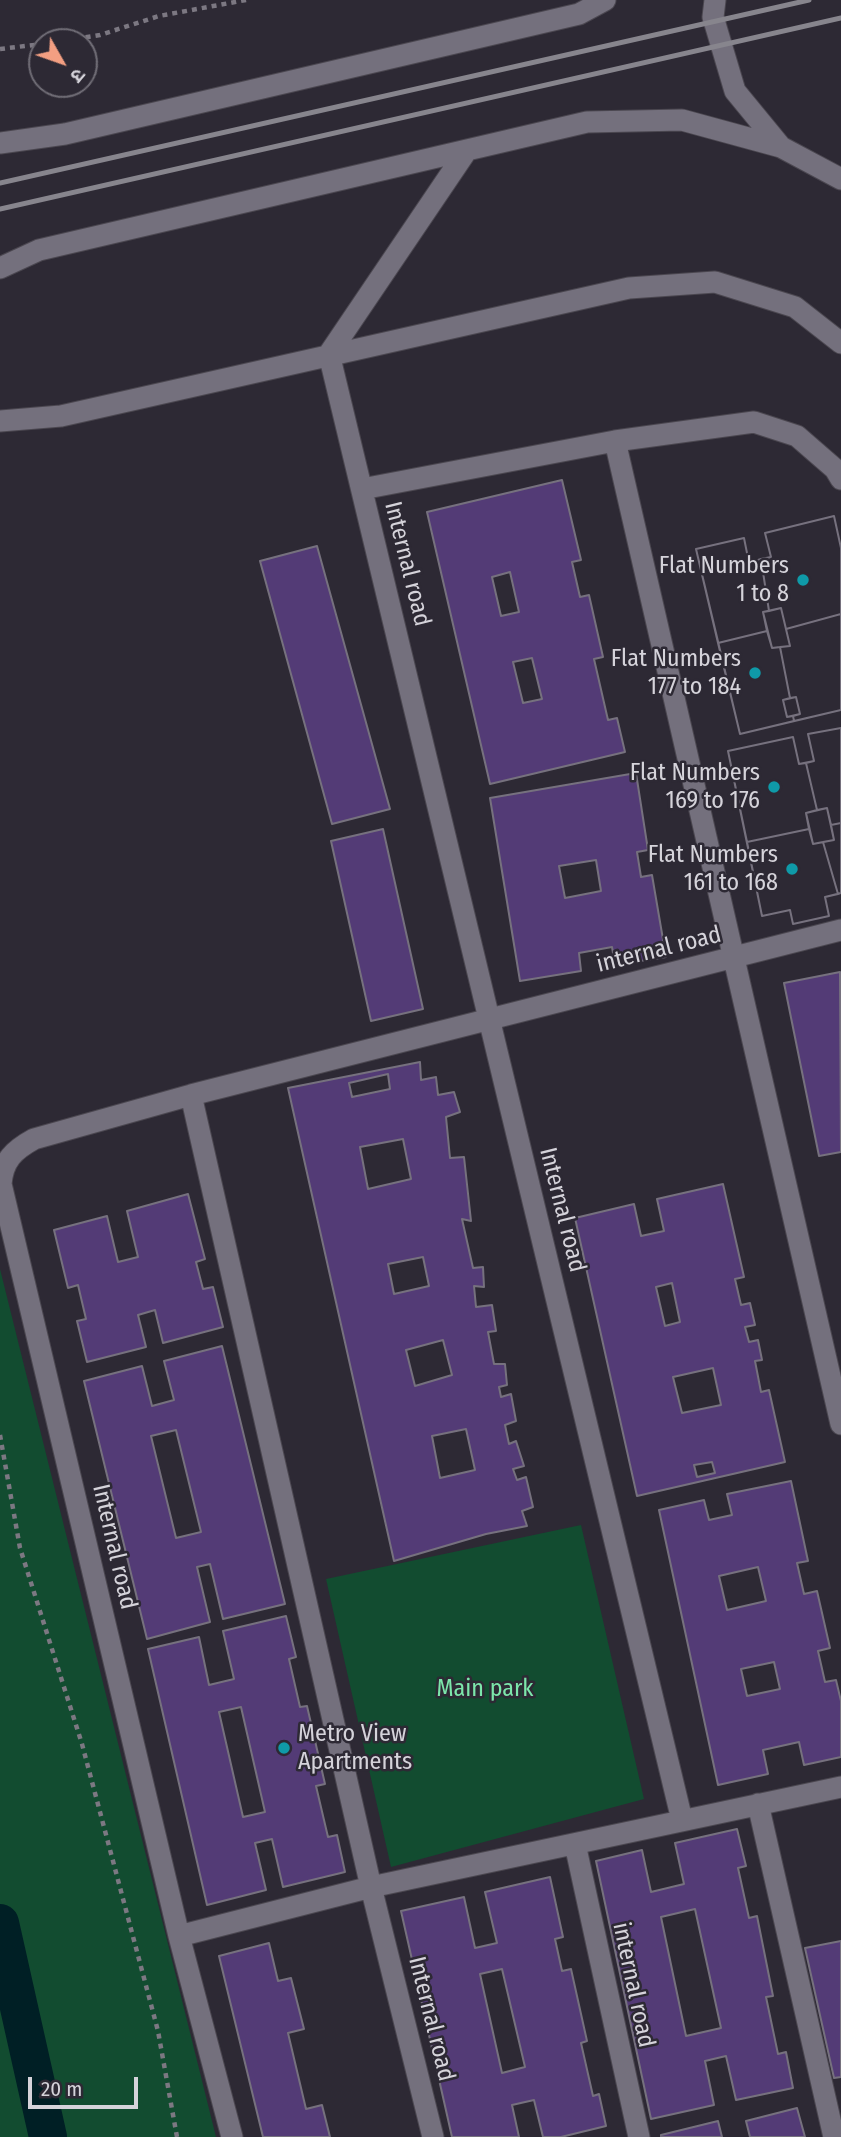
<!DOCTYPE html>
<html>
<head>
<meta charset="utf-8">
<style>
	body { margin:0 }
	#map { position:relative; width:841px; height:2137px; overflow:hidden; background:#2d2934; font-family:"Fira Sans Condensed","Noto Sans Devanagari",sans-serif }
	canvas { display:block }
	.north { position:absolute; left:28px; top:28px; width:70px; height:70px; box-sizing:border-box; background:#2d2934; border:2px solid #706d76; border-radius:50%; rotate:130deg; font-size:19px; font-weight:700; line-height:28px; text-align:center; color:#d5d3da }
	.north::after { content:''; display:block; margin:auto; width:24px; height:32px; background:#f39f82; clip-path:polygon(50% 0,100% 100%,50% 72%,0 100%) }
	.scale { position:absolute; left:28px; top:2077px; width:110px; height:32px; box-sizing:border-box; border:4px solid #d5d3da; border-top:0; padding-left:9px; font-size:21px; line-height:24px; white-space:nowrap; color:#d5d3da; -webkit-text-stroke:5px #2d2934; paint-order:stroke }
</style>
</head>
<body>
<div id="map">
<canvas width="841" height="2137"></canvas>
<div class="north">उ</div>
<div class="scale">20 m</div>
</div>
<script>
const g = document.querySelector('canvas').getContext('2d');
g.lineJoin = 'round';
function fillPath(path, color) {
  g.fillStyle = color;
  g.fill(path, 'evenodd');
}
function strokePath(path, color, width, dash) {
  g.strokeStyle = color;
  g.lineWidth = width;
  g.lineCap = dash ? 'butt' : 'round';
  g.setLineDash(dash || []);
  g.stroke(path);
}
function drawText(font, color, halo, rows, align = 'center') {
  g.font = font + ' "Fira Sans Condensed",sans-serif';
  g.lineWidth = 5;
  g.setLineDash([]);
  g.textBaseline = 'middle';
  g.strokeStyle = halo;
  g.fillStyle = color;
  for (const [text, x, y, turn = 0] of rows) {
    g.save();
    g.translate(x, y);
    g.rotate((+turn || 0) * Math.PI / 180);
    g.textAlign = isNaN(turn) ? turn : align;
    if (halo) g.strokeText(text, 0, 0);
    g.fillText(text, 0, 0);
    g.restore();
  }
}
fillPath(new Path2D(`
	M0,1269L216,2137H0Z
	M581,1525L644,1799L391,1867L326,1579Z`), '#124c30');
strokePath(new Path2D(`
	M0,1923L48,2137`), '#001f25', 38);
const building = new Path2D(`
	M562,480L581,560L572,562L580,597L589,595L603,657L594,659L608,720L617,718L625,752L490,784L427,512ZM510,572L519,612L501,616L492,577ZM532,658L542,699L523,703L513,662Z
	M834,516L841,548V710L740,734L696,549L744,538L749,563L771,557L765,533ZM781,608L790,646L772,648L763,612ZM796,697L800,714L787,717L783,700Z
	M834,516L841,548V614L786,629L781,608L769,611L761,559L771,557L765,533Z
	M744,538L749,563L761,559L769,611L763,612L767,631L718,643L696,549Z
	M317,546L390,809L332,824L260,561Z
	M841,614V710L794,721L793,716L800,714L796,697L790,698L780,647L790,646L786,629Z
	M767,631L772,648L780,647L790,698L783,700L787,717L793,716L794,721L740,734L718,643Z
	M841,728V893L825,897L829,916L793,924L790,910L762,916L728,751L793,737L799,764L814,761L808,734ZM827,808L834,840L813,844L806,813Z
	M841,728V823L831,825L827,808L817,810L806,763L814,761L808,734Z
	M793,737L799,764L806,763L817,810L806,813L809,829L747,842L728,751Z
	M636,773L648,850L637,852L641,877L652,875L666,957L615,965L612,947L579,953L581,971L520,981L490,798ZM596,860L601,891L565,898L559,866Z
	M841,823V893L838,894L823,842L834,840L831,825Z
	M383,829L423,1009L371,1021L331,841Z
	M809,829L813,844L823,842L838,894L825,897L829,916L793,924L790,910L762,916L747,842Z
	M840,972L841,1152L819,1156L784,983Z
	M420,1062L421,1080L436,1077L438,1095L454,1092L460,1112L446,1117L450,1158L464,1157L471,1221L462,1219L473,1268L483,1267L484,1287L474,1286L476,1307L492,1305L496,1331L488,1332L494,1364H505L507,1385L499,1387L501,1397L511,1394L516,1421L505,1425L509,1444L516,1441L524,1466L513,1469L517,1480L526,1477L533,1507L522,1511L527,1526L486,1534L394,1561L288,1088ZM388,1074L390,1089L352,1097L349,1083ZM403,1139L411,1179L368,1189L360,1147ZM423,1257L429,1286L394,1294L388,1264ZM443,1340L452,1375L415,1386L406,1350ZM466,1429L475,1470L440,1478L432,1436Z
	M723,1184L744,1277L735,1279L741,1305L750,1303L755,1325L745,1327L749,1342L758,1340L762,1360L755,1361L761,1392L769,1390L785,1462L637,1496L575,1218L634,1204L641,1236L664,1231L657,1199ZM672,1283L680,1322L665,1326L656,1287ZM713,1368L721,1405L682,1413L673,1377ZM712,1462L715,1473L697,1477L694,1465Z
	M188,1194L205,1259L196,1262L203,1289L213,1287L223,1327L163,1343L155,1310L138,1315L146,1347L87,1362L77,1321L86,1319L78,1285L68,1288L54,1230L107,1216L118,1262L138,1257L127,1211Z
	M222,1346L285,1604L223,1619L210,1564L197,1567L210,1622L147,1639L84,1381L142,1366L152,1406L174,1400L164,1361ZM176,1430L201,1532L176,1538L151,1436Z
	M791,1481L808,1561L797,1563L804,1594L817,1591L830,1648L818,1651L825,1682L836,1680L841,1701V1757L804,1765L799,1742L763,1750L768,1774L718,1785L659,1510L704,1500L709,1520L732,1515L727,1494ZM758,1567L766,1601L727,1610L719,1576ZM774,1662L780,1689L747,1696L741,1669Z
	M286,1616L296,1657L289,1659L300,1707L307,1706L325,1784L316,1786L328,1837L337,1835L345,1872L283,1887L272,1839L255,1843L266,1890L207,1905L148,1649L199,1637L209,1685L234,1679L223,1631ZM241,1707L265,1812L243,1817L219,1712Z
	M737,1829L746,1866L738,1868L749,1918L757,1916L773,1996L766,1997L778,2054L786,2052L793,2088L736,2100L726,2056L705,2061L714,2105L651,2119L596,1861L642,1850L651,1892L684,1884L675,1843ZM695,1909L721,2028L686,2036L661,1917Z
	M550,1877L563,1937L555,1939L562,1971L571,1969L587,2041L581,2043L593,2096L599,2094L606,2126L561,2137H543L534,2100L512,2105L519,2137H452L401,1911L464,1897L475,1948L497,1943L485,1892ZM502,1969L525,2067L502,2073L480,1974Z
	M841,1941V2077L834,2078L805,1948Z
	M269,1943L278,1981L291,1978L304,2029L288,2033L306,2109L322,2105L330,2137H263L219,1956Z
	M797,2108L805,2137H750L746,2121Z
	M718,2121L722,2137H661V2135Z`);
fillPath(building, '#533b76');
strokePath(building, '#76717e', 2);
const minor = new Path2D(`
	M715,0L713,17L735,91L781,147L841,179
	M0,143L65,134L579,14L605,0
	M467,150L329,354L682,1820
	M0,268L39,250L587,122L682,120L781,147
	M0,421L61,416L629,288L715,282L795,307L841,343
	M615,441L841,1424
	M362,489L615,441L754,422L797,436L835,469L841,479
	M191,1095L371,1887L433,2137
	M758,1804L834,2137
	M575,1844L639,2137
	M179,1936L371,1887L841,1787
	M232,2137L179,1936L1,1184C3,1160 14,1150 34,1139L191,1095L841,930`);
strokePath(minor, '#4b4750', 23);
strokePath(new Path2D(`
	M56,42L100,35L159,16L246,0
	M0,49L42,44
	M0,1435L20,1548L82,1744L158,2031L177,2137`), '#7c7882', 4.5, [5, 5]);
strokePath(minor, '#74707d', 21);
strokePath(new Path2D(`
	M0,183L809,0
	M0,209L841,18`), '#87858d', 5);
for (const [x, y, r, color] of [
	[803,580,7,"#0f9aa8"],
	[755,673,7,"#0f9aa8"],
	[774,787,7,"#0f9aa8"],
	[792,869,7,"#0f9aa8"],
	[284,1748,7,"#0f9aa8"]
]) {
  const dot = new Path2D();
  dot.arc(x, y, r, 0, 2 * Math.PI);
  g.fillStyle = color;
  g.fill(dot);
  strokePath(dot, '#2d2934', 2.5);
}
drawText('24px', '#d5d3da', '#2d2934', [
	["Internal road",407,564,76],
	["internal road",659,950,-14],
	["Internal road",562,1210,76],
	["Internal road",114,1547,77],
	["internal road",633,1985,78],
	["Internal road",431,2019,76]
]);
drawText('24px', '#d5d3da', '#2d2934', [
	["Flat Numbers",789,566],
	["1 to 8",789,594],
	["Flat Numbers",741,659],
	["177 to 184",741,687],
	["Flat Numbers",760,773],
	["169 to 176",760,801],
	["Flat Numbers",778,855],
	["161 to 168",778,883],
	["Metro View",298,1734,"left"],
	["Apartments",298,1762,"left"]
], 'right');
drawText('24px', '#7ce6ab', '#2d2934', [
	["Main park",485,1689]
]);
</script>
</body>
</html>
